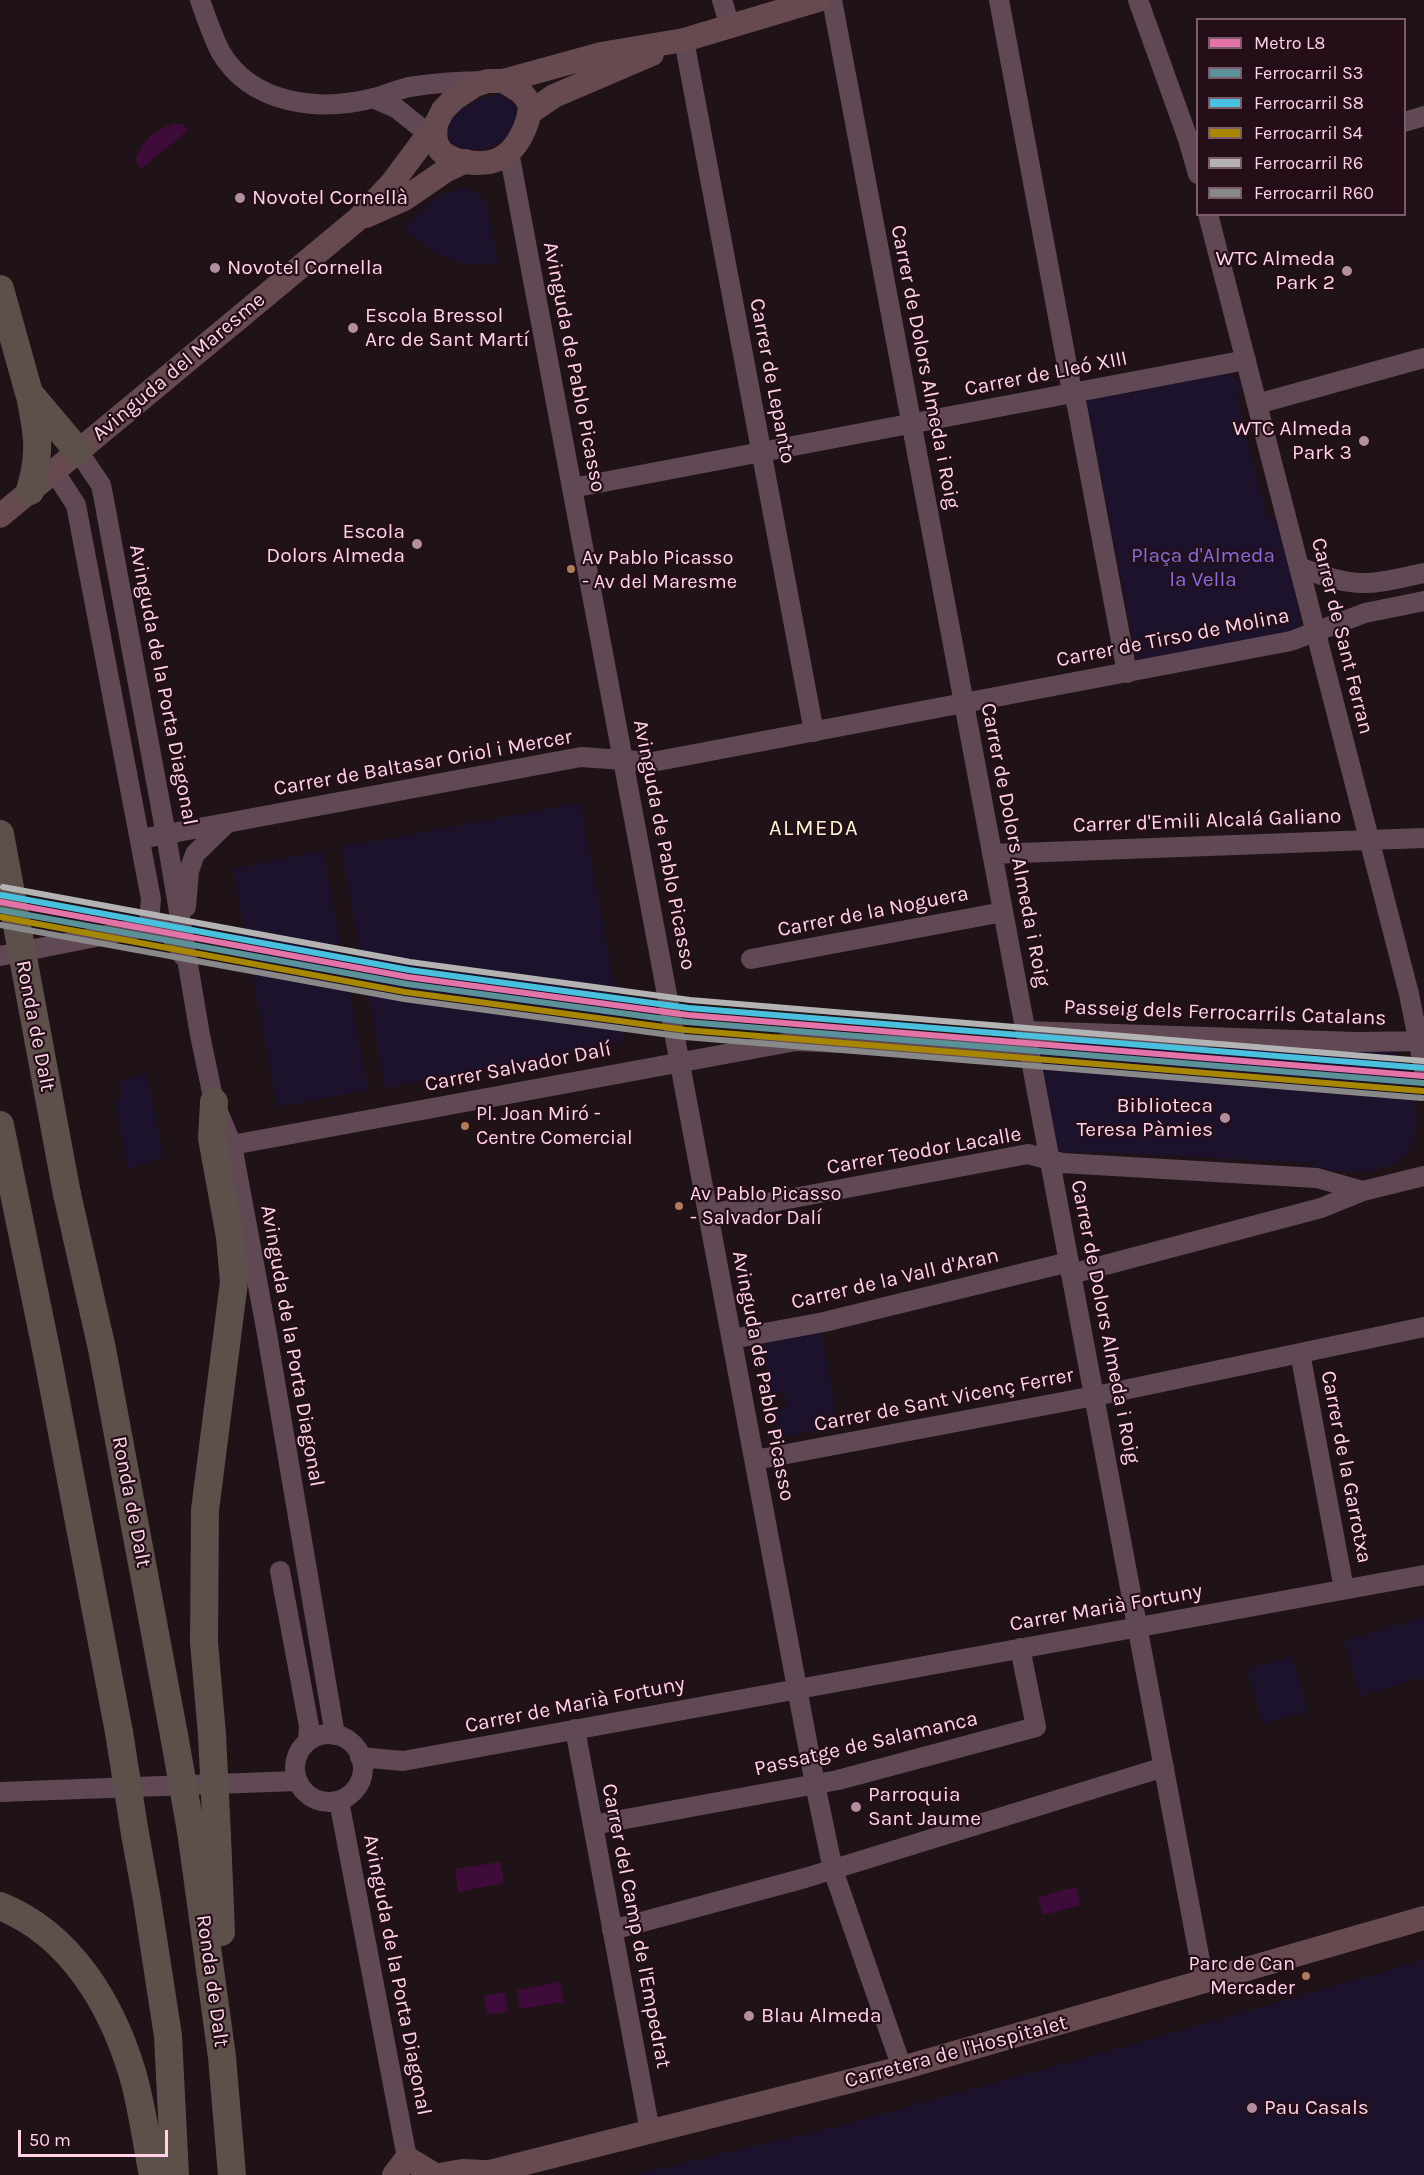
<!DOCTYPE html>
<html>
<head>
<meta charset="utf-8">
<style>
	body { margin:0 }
	#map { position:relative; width:1424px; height:2175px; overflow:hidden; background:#1f1318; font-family:Karla,sans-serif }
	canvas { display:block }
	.legend { position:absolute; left:1196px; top:18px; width:210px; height:198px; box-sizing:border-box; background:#240e17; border:2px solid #7c5c6a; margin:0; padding:8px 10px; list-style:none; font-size:18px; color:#ffd2e7 }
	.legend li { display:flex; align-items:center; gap:12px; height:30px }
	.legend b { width:30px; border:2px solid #7c5c6a }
	.scale { position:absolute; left:18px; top:2130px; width:150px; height:27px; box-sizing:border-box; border:3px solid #ffd2e7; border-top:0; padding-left:8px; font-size:18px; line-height:21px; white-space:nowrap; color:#ffd2e7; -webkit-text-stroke:4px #240e17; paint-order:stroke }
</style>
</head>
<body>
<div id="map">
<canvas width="1424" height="2175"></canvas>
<ul class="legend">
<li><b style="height:8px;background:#e274aa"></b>Metro L8</li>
<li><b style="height:8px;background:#5b929a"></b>Ferrocarril S3</li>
<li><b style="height:8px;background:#49c0de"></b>Ferrocarril S8</li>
<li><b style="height:8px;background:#a78600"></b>Ferrocarril S4</li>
<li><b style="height:8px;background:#b3b3b3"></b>Ferrocarril R6</li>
<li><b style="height:8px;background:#888"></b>Ferrocarril R60</li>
</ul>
<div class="scale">50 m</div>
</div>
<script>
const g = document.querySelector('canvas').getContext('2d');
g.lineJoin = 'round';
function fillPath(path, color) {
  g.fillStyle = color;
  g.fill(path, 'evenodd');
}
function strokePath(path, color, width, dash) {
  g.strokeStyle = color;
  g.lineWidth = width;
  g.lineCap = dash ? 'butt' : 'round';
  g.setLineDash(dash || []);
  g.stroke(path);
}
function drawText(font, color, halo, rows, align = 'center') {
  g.font = font + ' Karla,sans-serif';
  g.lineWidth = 4.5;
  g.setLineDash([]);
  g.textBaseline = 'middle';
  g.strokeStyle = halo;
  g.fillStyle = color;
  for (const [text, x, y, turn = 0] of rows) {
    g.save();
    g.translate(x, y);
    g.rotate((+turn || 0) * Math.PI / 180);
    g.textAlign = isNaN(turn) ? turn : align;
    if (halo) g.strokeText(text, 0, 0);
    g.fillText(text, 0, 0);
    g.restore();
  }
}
fillPath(new Path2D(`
	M504,94L508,96L520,109C518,116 516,126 512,133C502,149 464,155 450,142C437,114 481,94 504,94Z
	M464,188L475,192L487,203L498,263L464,264L432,252L403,227C420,212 440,189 464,188Z
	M1228,373L1238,380L1243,390L1236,398L1267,516L1277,522L1300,614V624L1294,634L1136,663L1131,658L1127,642L1133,641L1090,418H1085L1083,398L1099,397Z
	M580,803L625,1042L385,1088L341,847Z
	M323,851L368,1090L277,1107L233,869Z
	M1044,1040L1389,1049C1408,1058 1409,1072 1413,1091C1418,1117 1422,1145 1396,1162C1372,1178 1339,1170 1313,1169V1163L1074,1151V1157L1057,1152L1037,1049Z
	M146,1073L163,1156L128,1170L115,1102L122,1096L119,1082Z
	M821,1329L838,1426L779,1438L774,1410L787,1407L784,1392L771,1394L761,1341Z
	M1424,1617V1677L1360,1696L1344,1641Z
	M1292,1656L1308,1711L1263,1724L1247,1669Z
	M1424,1960V2175H632L831,2128L1116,2049Z`), '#1d122b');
fillPath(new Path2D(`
	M174,124H182L188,130L141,169L135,162C141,142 153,130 174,124Z
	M500,1862L504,1883L458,1892L455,1869Z
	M1076,1887L1081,1905L1043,1915L1038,1897Z
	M560,1982L563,2002L520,2009L517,1990Z
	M504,1992L508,2012L487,2015L484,1996Z`), '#3f0b3b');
strokePath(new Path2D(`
	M200,0C206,17 212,35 220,51C251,105 319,112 374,98C386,95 397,90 409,87C435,83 460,81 486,81
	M722,0L730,26
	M832,0L1204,1982
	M999,0L1070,381L1077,406L1127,673
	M1138,0L1188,139L1198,174
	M684,40L814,732
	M373,98L396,108L435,139
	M1404,122L1424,116
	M509,152L815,1784L833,1870L902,2068
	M1208,214L1409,994L1424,1069
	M1257,404L1424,358
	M78,451L101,485L104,500L166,835L200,1035L214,1102L232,1145L267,1334L335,1735
	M572,488L1246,360
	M1299,567C1318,574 1338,582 1359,583C1380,584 1403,577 1424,573
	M140,839L581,757L652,762L663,760L1291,641L1365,613L1424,601
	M992,854L1424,838
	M186,907L189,871L195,854L225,825
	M146,927C167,924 175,939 183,956
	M0,956L146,927L149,920L151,899L76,505L54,471
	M751,959L1003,912
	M1026,1031L1357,1042L1424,1041
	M232,1145L796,1041L1029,1051
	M708,1214L1028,1154L1062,1163L1317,1178L1363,1191
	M1071,1274L1321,1208L1363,1191L1424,1176
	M732,1339L824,1322L1069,1262
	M1300,1353L1344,1589
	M755,1460L1105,1394L1424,1327
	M280,1571L309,1726L308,1741
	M575,1729L650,2131
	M295 1768a34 34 0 1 1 68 0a34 34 0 1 1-68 0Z
	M360,1757L403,1761L1424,1575
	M0,1792L297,1781
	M339,1801L407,2158
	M593,1825L838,1780L1036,1727L1020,1648
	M612,1930L805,1878L1164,1767`), '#604954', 20);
strokePath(new Path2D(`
	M529,113L554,96L652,54
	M436,124C435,133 434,143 441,151C454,164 484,166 499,159C517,151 528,126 530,108C528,94 515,88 503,81
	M366,216L404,199L445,171L466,161
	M0,516L358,219L392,183L436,124L443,110L454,99L475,85L488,81H503L601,54L684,40L818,0
	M394,2175L407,2158L435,2175
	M440,2175L462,2171L484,2172
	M478,2175L902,2068L1424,1918`), '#664a4f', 24);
strokePath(new Path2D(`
	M0,289L29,393L78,451
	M30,491C41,453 38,435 30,396
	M0,1125L48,1359L119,1732
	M67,1194L102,1349L174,1735
	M212,1735L204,1642L205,1510L234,1282L230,1237L212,1138L214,1102
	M191,1831L222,2057L232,2175
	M135,1834L147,1900L168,2036L175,2175
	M217,1836L221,1932
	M0,1906C70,1934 111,2003 132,2072C142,2105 146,2141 153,2175`), '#5d4f4a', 28);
strokePath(new Path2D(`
	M0,834L67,1194
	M119,1732L135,1834
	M174,1735L191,1831
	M212,1735L217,1836`), '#5d4f4a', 28);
strokePath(new Path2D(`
	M0,910L407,984L687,1022L1423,1083`), '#5b929a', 6);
strokePath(new Path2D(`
	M1,895L409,970L689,1008L1424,1068`), '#49c0de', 6);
strokePath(new Path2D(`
	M0,917L405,992L686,1030L1423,1091`), '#a78600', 6);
strokePath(new Path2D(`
	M3,887L410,962L690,1000L1424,1061`), '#b3b3b3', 6);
strokePath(new Path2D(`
	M0,925L404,999L685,1037L1422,1098`), '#888', 6);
strokePath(new Path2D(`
	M0,902L408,977L688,1015L1424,1076`), '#e274aa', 6);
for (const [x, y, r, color] of [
	[240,198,6,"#b18f9f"],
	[215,268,6,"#b18f9f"],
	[1347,271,6,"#b18f9f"],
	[353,328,6,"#b18f9f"],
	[1364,441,6,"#b18f9f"],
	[417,544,6,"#b18f9f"],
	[571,569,5,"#b07c57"],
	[1225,1118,6,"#b18f9f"],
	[465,1126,5,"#b07c57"],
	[679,1206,5,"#b07c57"],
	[856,1807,6,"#b18f9f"],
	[1306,1976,5,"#b07c57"],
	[749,2016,6,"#b18f9f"],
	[1252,2108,6,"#b18f9f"]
]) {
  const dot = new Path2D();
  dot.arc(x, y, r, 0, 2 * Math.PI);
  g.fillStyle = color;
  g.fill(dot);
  strokePath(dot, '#240e17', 2);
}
drawText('20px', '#ffd2e7', '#240e17', [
	["Av Pablo Picasso",582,558],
	["- Av del Maresme",582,582],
	["Pl. Joan Miró -",476,1114],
	["Centre Comercial",476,1138],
	["Av Pablo Picasso",690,1194],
	["- Salvador Dalí",690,1218],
	["Parc de Can",1295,1964,"right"],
	["Mercader",1295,1988,"right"]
], 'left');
drawText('21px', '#ffd2e7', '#240e17', [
	["Novotel Cornellà",252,198],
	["WTC Almeda",1335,259,"right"],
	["Park 2",1335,283,"right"],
	["Novotel Cornella",227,268],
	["Escola Bressol",365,316],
	["Arc de Sant Martí",365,340],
	["WTC Almeda",1352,429,"right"],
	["Park 3",1352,453,"right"],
	["Escola",405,532,"right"],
	["Dolors Almeda",405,556,"right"],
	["Biblioteca",1213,1106,"right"],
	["Teresa Pàmies",1213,1130,"right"],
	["Parroquia",868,1795],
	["Sant Jaume",868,1819],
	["Blau Almeda",761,2016],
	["Pau Casals",1264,2108]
], 'left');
drawText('21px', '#ffd2e7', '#240e17', [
	["Avinguda del Maresme",179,367,-40],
	["Avinguda de Pablo Picasso",574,367,79],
	["Carrer de Dolors Almeda i Roig",925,367,79],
	["Carrer de Lleó XIII",1046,374,-11],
	["Carrer de Lepanto",772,381,79],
	["Carrer de Sant Ferran",1342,636,76],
	["Carrer de Tirso de Molina",1173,638,-11],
	["Avinguda de la Porta Diagonal",163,685,79],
	["Carrer de Baltasar Oriol i Mercer",423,763,-10],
	["Carrer d'Emili Alcalá Galiano",1207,821,-2],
	["Avinguda de Pablo Picasso",664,845,79],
	["Carrer de Dolors Almeda i Roig",1015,845,79],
	["Carrer de la Noguera",873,912,-11],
	["Passeig dels Ferrocarrils Catalans",1225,1013,2],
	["Ronda de Dalt",35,1026,79],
	["Carrer Salvador Dalí",518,1067,-11],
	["Carrer Teodor Lacalle",924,1151,-10],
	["Carrer de la Vall d'Aran",895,1279,-13],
	["Carrer de Dolors Almeda i Roig",1105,1322,79],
	["Avinguda de la Porta Diagonal",292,1346,80],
	["Avinguda de Pablo Picasso",763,1376,79],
	["Carrer de Sant Vicenç Ferrer",944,1400,-11],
	["Carrer de la Garrotxa",1346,1467,79],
	["Ronda de Dalt",131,1502,79],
	["Carrer Marià Fortuny",1106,1608,-10],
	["Carrer de Marià Fortuny",575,1705,-11],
	["Passatge de Salamanca",866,1744,-13],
	["Carrer del Camp de l'Empedrat",636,1926,79],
	["Avinguda de la Porta Diagonal",397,1975,79],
	["Ronda de Dalt",212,1981,82],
	["Carretera de l'Hospitalet",956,2052,-15]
]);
drawText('21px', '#826ee2', '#240e17', [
	["Plaça d'Almeda",1203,556],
	["la Vella",1203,580]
]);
g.letterSpacing = '1.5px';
drawText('22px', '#fff6d4', '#240e17', [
	["ALMEDA",814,829]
]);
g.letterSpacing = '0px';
</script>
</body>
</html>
